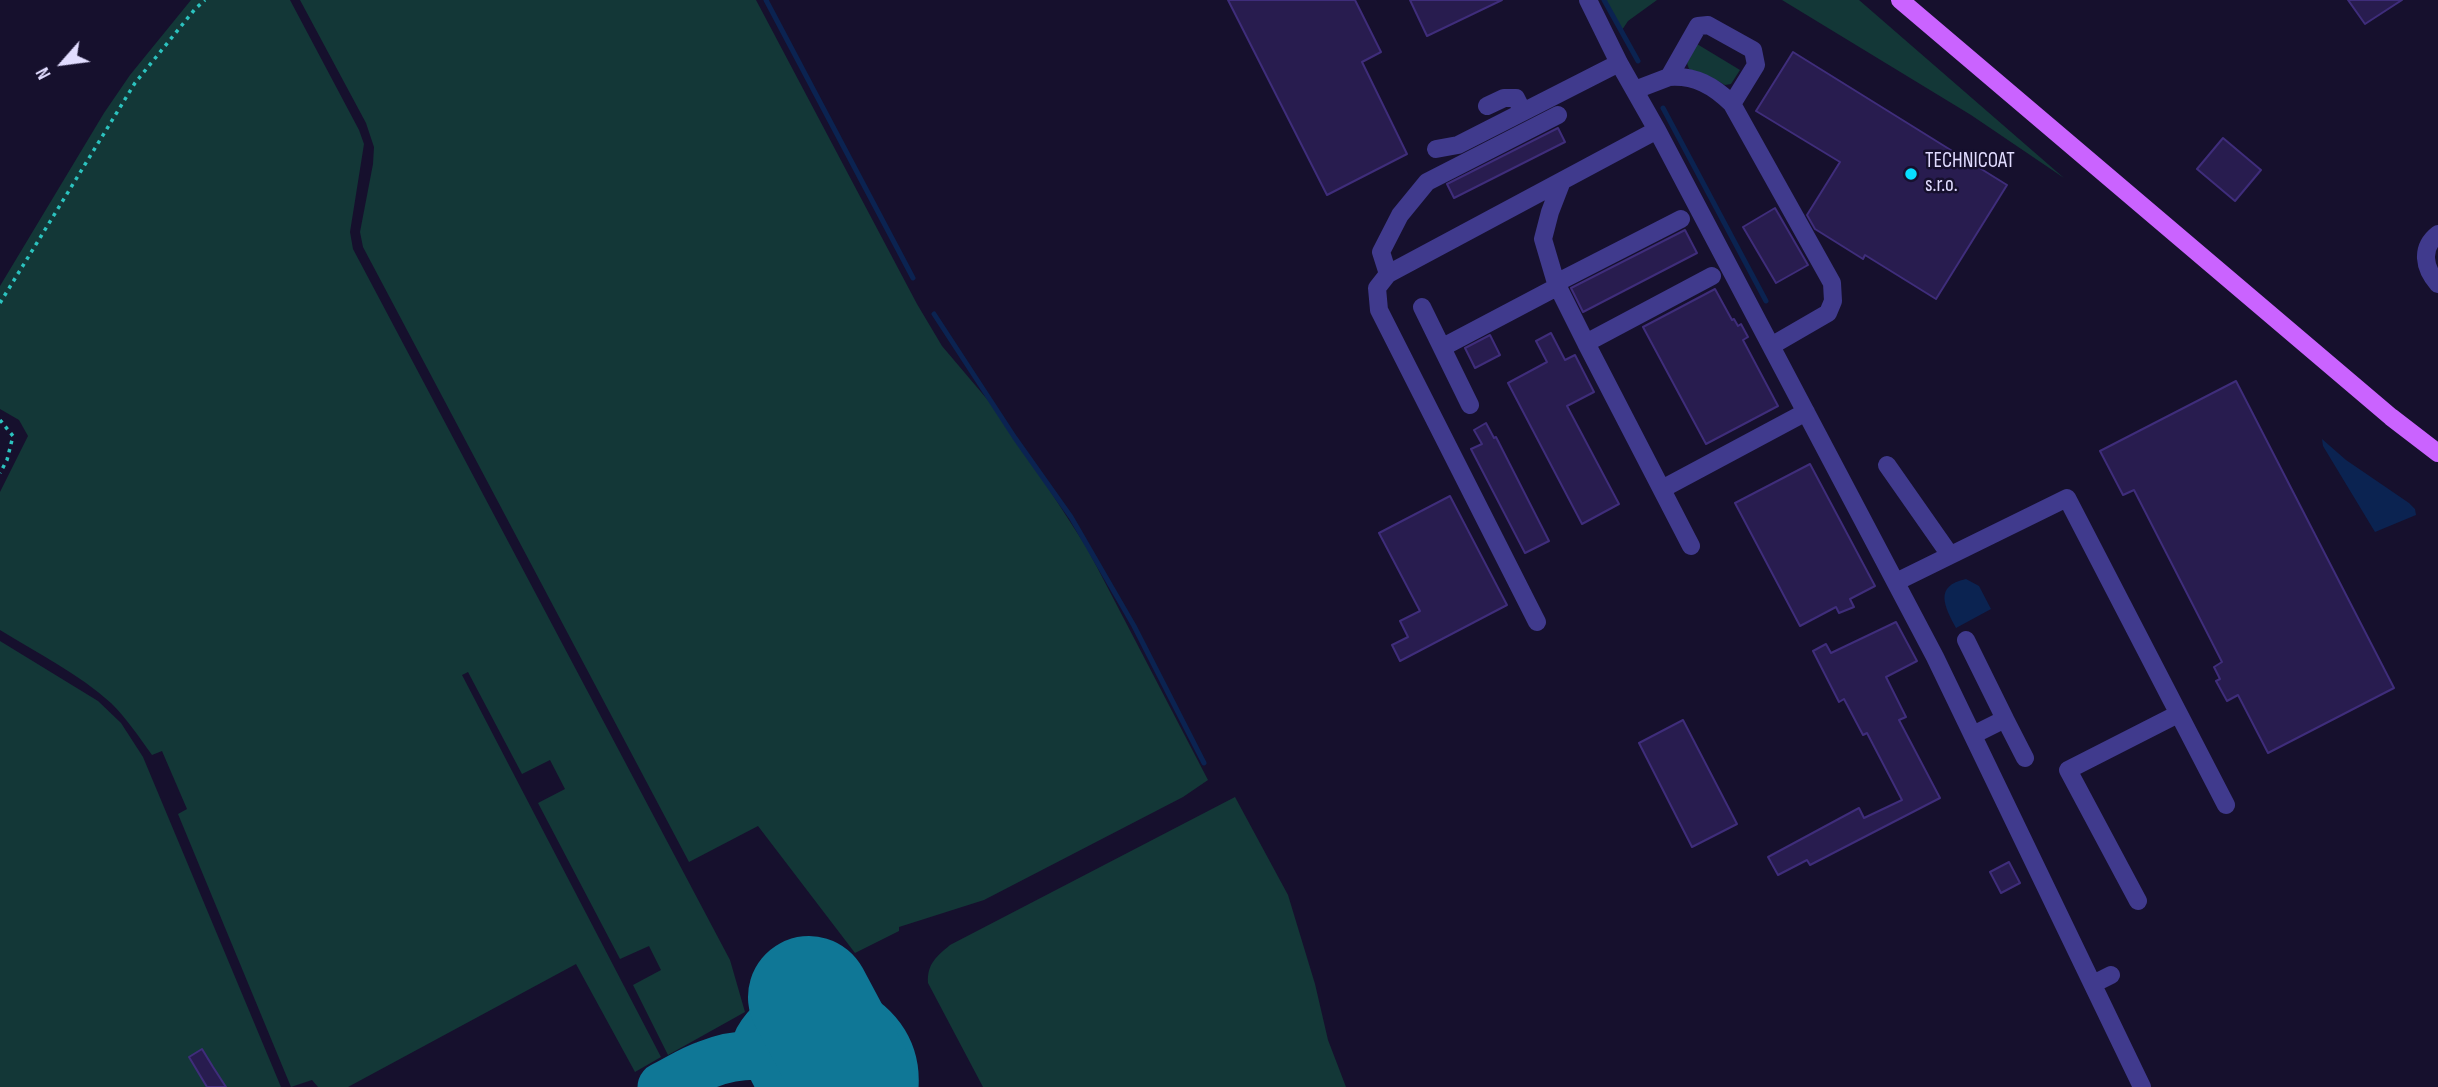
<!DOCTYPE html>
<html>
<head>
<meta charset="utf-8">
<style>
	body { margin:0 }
	#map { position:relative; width:2438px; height:1087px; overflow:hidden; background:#16102d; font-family:"Sofia Sans Condensed",sans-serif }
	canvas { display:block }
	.north { position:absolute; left:28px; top:28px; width:70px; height:70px; -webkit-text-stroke:5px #16102d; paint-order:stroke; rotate:242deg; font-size:19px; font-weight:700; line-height:28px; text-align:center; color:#e1dcff }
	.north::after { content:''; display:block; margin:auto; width:24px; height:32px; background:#e1dcff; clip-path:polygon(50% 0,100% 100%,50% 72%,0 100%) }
</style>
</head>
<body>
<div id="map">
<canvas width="2438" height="1087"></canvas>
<div class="north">N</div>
</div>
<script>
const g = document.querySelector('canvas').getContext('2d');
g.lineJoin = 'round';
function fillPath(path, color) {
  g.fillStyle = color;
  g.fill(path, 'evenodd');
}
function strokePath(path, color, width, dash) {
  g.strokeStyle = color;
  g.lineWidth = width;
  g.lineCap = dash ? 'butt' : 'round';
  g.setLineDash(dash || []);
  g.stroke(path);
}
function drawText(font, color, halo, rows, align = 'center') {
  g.font = font + ' "Sofia Sans Condensed",sans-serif';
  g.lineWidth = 5;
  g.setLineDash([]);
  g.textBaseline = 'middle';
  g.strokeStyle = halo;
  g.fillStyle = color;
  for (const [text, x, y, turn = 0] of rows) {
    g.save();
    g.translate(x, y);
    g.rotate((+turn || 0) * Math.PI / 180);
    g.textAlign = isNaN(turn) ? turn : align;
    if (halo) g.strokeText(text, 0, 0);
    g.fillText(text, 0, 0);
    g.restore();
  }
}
fillPath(new Path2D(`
	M191,0H290L359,130L364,144L350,232L353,249L730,960L745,1012L668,1055L633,985L661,970L649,946L620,959L538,803L565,789L550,760L522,774L468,672L462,675L661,1057L635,1072L576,964L348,1087H318L312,1080L291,1087L178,814L187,809L162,751L152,755C139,737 127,719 111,703C79,674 37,653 0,630V492L28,436L19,420L0,409V286L104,113L130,75Z
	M300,0H756L917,304L942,346L992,405L1023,449L1087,548L1208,780L1183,797L984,900L899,927V931L855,953L758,826L689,862L363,247L360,232L373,164L374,147L366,123Z
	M1606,0H1657L1628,21L1622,30Z
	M1782,0H1859L2064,178L1971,115Z
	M1697,44L1740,70L1731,84L1725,85L1709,76L1689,69L1687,63Z
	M0,641L98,701L121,723L143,757L281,1087H0Z
	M1235,797L1288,895L1315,984L1328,1040L1346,1087H983L928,983C927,964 936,957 950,945Z`), '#133737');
fillPath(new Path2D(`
	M2322,439L2346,460L2409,503L2415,509L2416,515L2375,532L2323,446Z
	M1966,579L1979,586L1991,609L1956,628C1945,607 1933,586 1966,579Z`), '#0b2351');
strokePath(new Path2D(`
	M766,0L913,278
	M1604,0L1638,61
	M1663,108L1766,301
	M934,314L1015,438L1071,517L1134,626L1204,763`), '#0b2351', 5);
strokePath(new Path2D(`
	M662,1087C676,1080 691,1070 706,1065C753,1046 803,1056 842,1087
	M782,1087L758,1040C796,975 900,1009 894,1087`), '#0f7796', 49);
strokePath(new Path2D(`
	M809,997L857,1087`), '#0f7796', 122);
const building = new Path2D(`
	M1228,0H1355L1381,52L1362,62L1407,154L1327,195Z
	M1410,0H1502L1427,36Z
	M2348,0H2402L2365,24Z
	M1793,52L2007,185L1936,299L1865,255L1863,259L1815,229L1807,215L1840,162L1756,111Z
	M1558,128L1565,142L1454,198L1447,184Z
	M2223,138L2261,170L2235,201L2197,169Z
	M1775,208L1808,265L1776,283L1743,227Z
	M1685,230L1697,253L1583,312L1571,288Z
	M1715,289L1732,320L1734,319L1738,326L1741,324L1748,337L1743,340L1778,406L1706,444L1643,327Z
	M1551,333L1565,360L1575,355L1594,392L1567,406L1619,504L1582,524L1508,383L1547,362L1536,341Z
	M1490,335L1500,355L1475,368L1465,348Z
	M2236,381L2394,688L2268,753L2238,695L2227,701L2216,681L2220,679L2214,667L2222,662L2195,609L2134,490L2123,495L2100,451Z
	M1486,423L1494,438L1496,437L1549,541L1525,553L1471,449L1482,444L1474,430Z
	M1810,464L1875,586L1850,599L1854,607L1839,613L1836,607L1800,626L1735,503Z
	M1450,496L1507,605L1400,661L1392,645L1408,637L1400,621L1420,611L1379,533Z
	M1896,622L1917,661L1886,677L1906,717L1899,720L1940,798L1810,865L1807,860L1778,875L1768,857L1859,808L1864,818L1902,800L1867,733L1863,735L1844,699L1839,702L1813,651L1826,644L1831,653Z
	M1683,720L1737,824L1692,847L1639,743Z
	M2009,862L2020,883L2001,893L1990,872Z
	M202,1049L213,1067L226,1087H207L189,1057Z`);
fillPath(building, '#281c4f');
strokePath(building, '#3f2d7b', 2);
strokePath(new Path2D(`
	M0,303L135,83L195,9L205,0
	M0,420L13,436L7,460L0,473`), '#2cc3bf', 3.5, [3.5, 5]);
strokePath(new Path2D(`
	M1588,0L1619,63L1657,130L1935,657L2142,1087
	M1635,90L1669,77L1698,26L1708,25L1753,50L1756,65L1732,104C1714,86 1695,75 1669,77
	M1732,104L1832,283L1833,301L1828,313L1771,346
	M1487,106L1504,98H1516L1523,112
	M1436,149L1458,145L1619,63
	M2438,234C2420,248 2424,268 2438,284
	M1388,274L1381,252L1400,215L1427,182L1558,115
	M1422,307L1470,405
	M1586,343L1556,283L1681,219
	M1443,347L1553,289L1556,283L1543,239L1550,212L1562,181
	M1887,465L1950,555
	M1662,489L1806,412
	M1691,546L1586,343L1712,276
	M1896,582L2067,498L2226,805
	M1537,622L1379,310L1377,288L1388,274L1657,130
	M1966,640L2005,719L1973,735
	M2005,719L2025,758
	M2138,901L2068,770L2178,714
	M2093,984L2111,975`), '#403a8d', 18);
strokePath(new Path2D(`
	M1900,0L2391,417L2438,453`), '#ca63ff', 18);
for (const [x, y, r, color] of [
	[1911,174,7,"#08deff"]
]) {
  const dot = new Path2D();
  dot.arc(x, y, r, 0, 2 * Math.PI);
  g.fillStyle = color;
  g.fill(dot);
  strokePath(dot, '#16102d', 2.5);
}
drawText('21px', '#e1dcff', '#16102d', [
	["TECHNICOAT",1925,162],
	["s.r.o.",1925,186]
], 'left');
</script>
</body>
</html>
